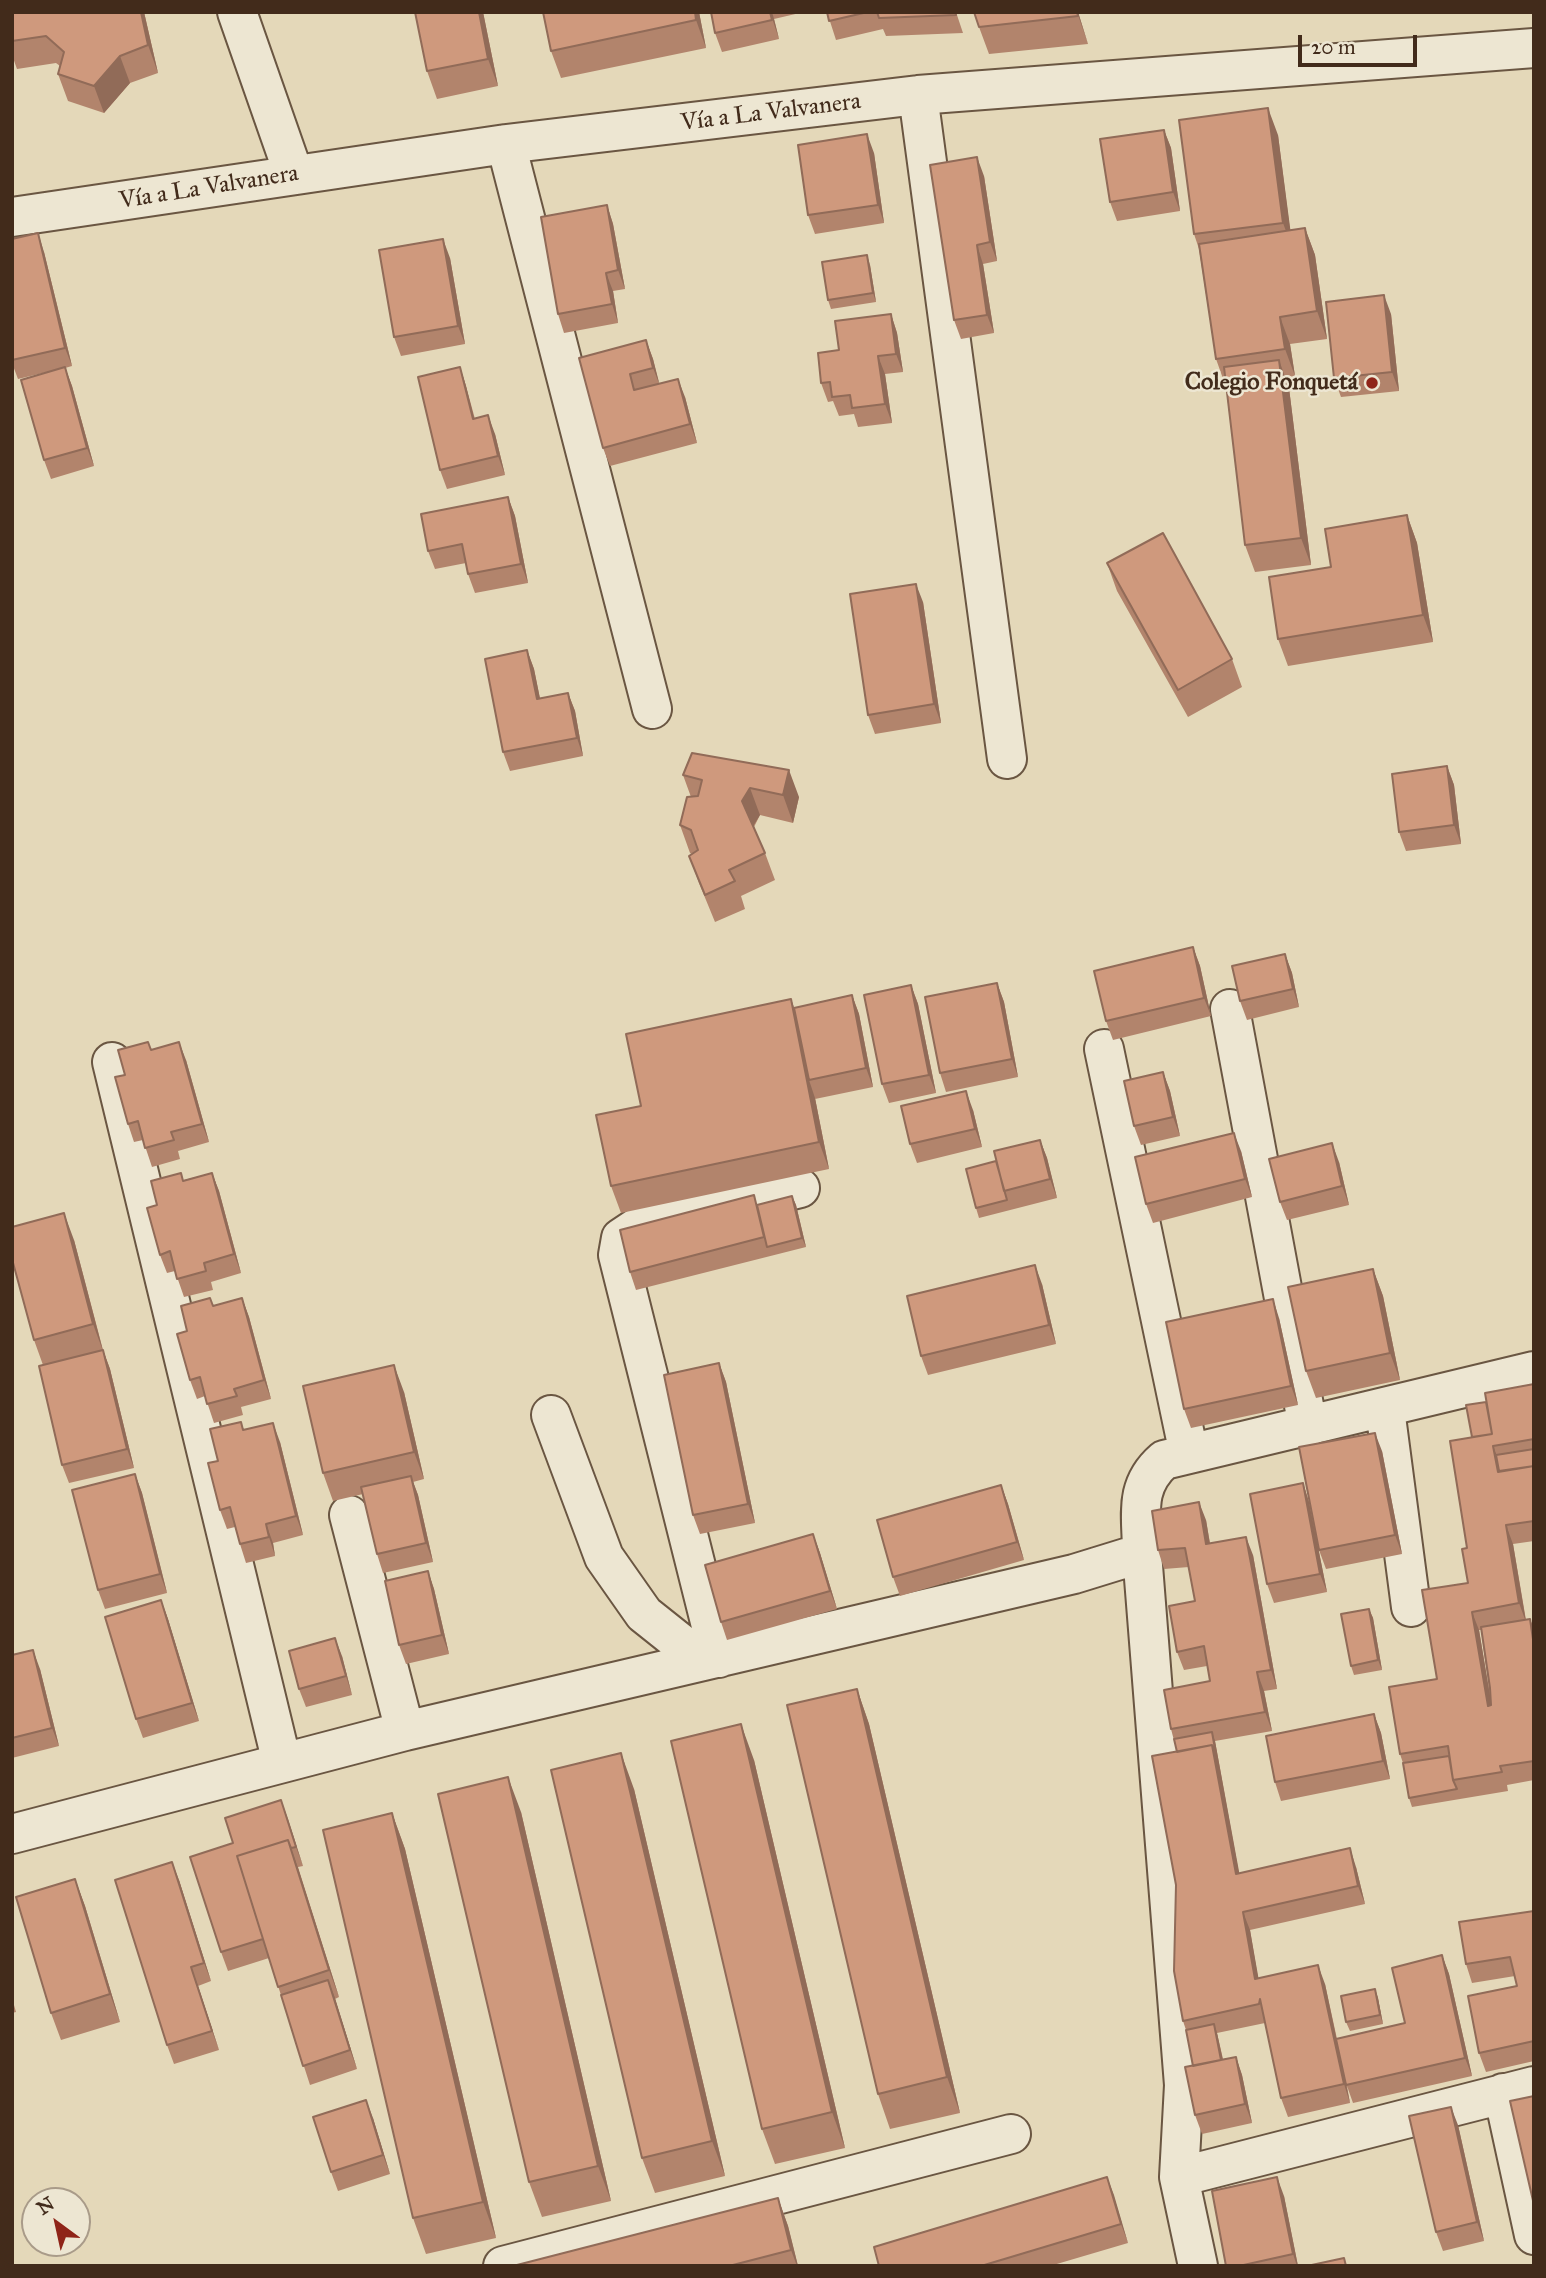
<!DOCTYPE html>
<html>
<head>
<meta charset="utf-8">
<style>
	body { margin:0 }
	#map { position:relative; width:1546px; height:2278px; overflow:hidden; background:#e4d8b9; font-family:"IM FELL Great Primer",serif }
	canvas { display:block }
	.frame { position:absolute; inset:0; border:14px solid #422b1b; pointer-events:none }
	.north { position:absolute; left:21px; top:2187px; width:70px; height:70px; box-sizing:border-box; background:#ede6d2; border:2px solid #a99b89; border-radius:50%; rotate:327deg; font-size:19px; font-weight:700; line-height:28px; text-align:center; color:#422b1b }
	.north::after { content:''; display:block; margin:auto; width:24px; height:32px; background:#8f2418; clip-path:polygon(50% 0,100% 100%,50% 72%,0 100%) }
	.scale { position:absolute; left:1298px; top:35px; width:119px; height:32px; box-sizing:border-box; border:4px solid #422b1b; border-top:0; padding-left:9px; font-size:21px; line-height:24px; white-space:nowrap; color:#422b1b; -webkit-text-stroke:5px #ede6d2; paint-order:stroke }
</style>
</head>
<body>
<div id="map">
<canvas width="1546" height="2278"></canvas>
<div class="frame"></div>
<div class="north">N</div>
<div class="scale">20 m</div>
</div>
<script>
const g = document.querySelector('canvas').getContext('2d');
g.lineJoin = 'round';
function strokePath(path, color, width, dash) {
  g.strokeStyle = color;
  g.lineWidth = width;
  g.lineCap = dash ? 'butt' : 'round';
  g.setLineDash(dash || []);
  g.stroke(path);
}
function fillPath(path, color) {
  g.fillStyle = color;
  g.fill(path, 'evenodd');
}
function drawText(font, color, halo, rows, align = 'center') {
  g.font = font + ' "IM FELL Great Primer",serif';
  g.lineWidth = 5;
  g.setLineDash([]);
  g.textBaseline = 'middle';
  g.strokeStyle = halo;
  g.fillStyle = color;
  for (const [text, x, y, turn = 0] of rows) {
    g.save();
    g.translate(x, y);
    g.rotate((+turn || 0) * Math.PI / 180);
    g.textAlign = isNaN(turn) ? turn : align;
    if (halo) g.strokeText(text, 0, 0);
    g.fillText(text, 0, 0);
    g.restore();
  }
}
const minor = new Path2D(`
	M237,12L294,175
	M918,95L1007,759
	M506,144L652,709
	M12,217L506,144L918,95L1534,48
	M1230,1009L1308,1427
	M1104,1049L1189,1454
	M112,1062L282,1763
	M1385,1409L1411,1607
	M551,1415L604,1557L644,1614L703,1661
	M349,1515L405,1731
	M719,1658L618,1255L621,1238L636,1228L800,1188
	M12,1834L405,1731L1074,1574L1142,1553
	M1503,2093L1534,2235
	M1179,2177L1534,2086
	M503,2266L1011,2134
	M1198,2266L1179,2177L1184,2085L1142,1553C1142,1516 1133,1487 1164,1460L1534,1371`);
strokePath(minor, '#6a5642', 42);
strokePath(minor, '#ede6d2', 38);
fillPath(new Path2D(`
	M12,12H144L158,73L130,83L104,113L68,101L58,74L60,66L56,63L17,69L12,55Z
	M415,12H483L498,86L437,99L427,71Z
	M543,12H699L706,48L561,78L551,51Z
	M711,12H804L774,19L779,39L722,52L715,33Z
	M827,12H956L963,33L886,36L883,29L836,40Z
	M1078,12L1088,44L989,54L979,27Z
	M1164,130L1171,148L1180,211L1117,221L1110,202Z
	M1278,135L1290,230L1305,228L1315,255L1327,339L1290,344L1295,376L1286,378L1289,388L1311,565L1255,572L1245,545L1226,387L1216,359L1199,249L1194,234Z
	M874,153L884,223L815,234L808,215Z
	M984,176L997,261L983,264L994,333L961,339L954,320Z
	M607,205L613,224L625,289L613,291L618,323L564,333L558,314Z
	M12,239L44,252L72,366L65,368L72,386L94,466L51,479L44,460L47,372L18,379L12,363Z
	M450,258L465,344L401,356L394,337Z
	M870,265L876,302L831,309L828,300Z
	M891,314L897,333L903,372L885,374L892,423L858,427L854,414L839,416L833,401L828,402L821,383L839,350Z
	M1391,314L1399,391L1341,397L1334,378Z
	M646,340L653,359L659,384L685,397L697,443L610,466L603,448L579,358Z
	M460,367L466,386L475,419L495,434L505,475L447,489L440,470Z
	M508,497L515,516L528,583L475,593L468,574L466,563L435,569L428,551Z
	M1407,515L1417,543L1433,642L1288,666L1278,639L1331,567Z
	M1107,563L1232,659L1242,687L1188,717L1117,591Z
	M923,602L941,723L875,734L868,715Z
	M527,650L534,669L540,699L568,693L575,711L583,756L510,771L503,752Z
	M1447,766L1454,785L1461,844L1406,851L1399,832Z
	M683,775L799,797L793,823L760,815L754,827L765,853L775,880L741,896L745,909L715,922L699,883L689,856L692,854L690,853L680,825L691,797Z
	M1193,947L1200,966L1211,1016L1113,1040L1106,1021Z
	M1285,954L1292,973L1299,1007L1247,1020L1240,1001Z
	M997,983L1004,1002L1018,1077L946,1092L940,1073Z
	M911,985L918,1004L936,1093L889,1103L882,1084Z
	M852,995L859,1014L873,1087L815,1099V1098L829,1169L621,1213L611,1186L641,1106L794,1008Z
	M148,1042L151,1050L186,1060L209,1142L178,1151L180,1159L152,1167L143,1140L134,1142L128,1124L125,1075Z
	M1163,1072L1170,1091L1180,1136L1141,1145L1134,1126Z
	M973,1110L982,1147L917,1163L910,1144Z
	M1040,1140L1047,1158L1057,1198L979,1218L976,1208L996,1161Z
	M1241,1151L1252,1197L1153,1223L1146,1204Z
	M1339,1162L1349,1205L1287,1220L1280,1202Z
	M212,1173L219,1191L241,1273L211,1282L213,1290L184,1297L175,1271L167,1273L160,1255L157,1205L184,1180Z
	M792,1196L796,1205L806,1247L636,1290L630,1272L757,1205Z
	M74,1240L103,1350L110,1369L134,1468L69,1483L62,1465L43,1365L34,1340Z
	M1373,1269L1383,1296L1400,1380L1316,1398L1306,1371Z
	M1042,1284L1056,1344L928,1375L921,1356Z
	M210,1298L213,1306L242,1298L249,1317L271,1399L241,1407L243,1415L214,1423L205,1396L197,1399L190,1380L187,1331Z
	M1279,1318L1298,1405L1191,1428L1184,1409Z
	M719,1363L726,1382L755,1523L700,1534L693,1515Z
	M1534,1384V1541L1513,1544L1526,1620L1530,1619L1534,1630V1780L1507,1785L1508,1791L1412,1807L1409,1798L1403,1763L1400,1754L1437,1679L1468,1583L1472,1437L1486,1402ZM1479,1630H1481L1490,1696Z
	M404,1392L424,1479L413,1482L418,1495L433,1562L383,1573L377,1554L363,1494L333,1501L323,1473Z
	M244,1430L280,1442L303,1535L273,1543L275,1556L246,1563L240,1544L235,1527L227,1529L220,1510L218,1461Z
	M1382,1451L1402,1554L1326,1569L1319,1550Z
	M135,1474L142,1493L167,1593L105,1609L98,1590Z
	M1303,1483L1309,1502L1327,1592L1274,1603L1267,1584Z
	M1001,1485L1008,1504L1024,1560L900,1596L893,1577Z
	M1206,1520L1210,1543L1253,1555L1277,1689L1264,1691L1272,1731L1215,1741L1239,1874L1356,1867L1365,1904L1250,1930L1258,1978L1325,1984L1337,2039L1405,2023L1442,1955L1449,1974L1472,2076L1353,2103L1347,2086L1350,2103L1288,2117L1281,2098L1265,2023L1217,2033L1223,2059L1236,2057L1242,2075L1252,2123L1202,2134L1195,2115L1193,2066L1186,2030L1183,2021L1176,1885L1177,1752L1171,1729L1210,1681L1207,1666L1184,1670L1177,1652L1195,1601L1189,1567L1164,1569L1158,1550Z
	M813,1534L820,1553L837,1609L727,1640L721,1622Z
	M428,1571L434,1589L449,1654L406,1664L399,1645Z
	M161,1600L168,1619L199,1721L143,1738L136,1719Z
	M1369,1609L1373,1618L1382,1670L1354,1675L1351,1666Z
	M12,1655L40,1669L59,1746L12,1758Z
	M342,1656L352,1695L306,1707L299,1689Z
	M857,1689L869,1724L960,2113L890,2129L878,2094Z
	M1374,1714L1381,1733L1390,1779L1281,1801L1275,1782Z
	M754,1760L845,2148L775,2164L762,2129Z
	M634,1789L725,2176L655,2193L642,2158Z
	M281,1800L303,1866L298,1867L339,1997L335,1999L357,2069L310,2085L269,1958L228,1971L221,1952Z
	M521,1812L611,2201L542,2217L529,2182Z
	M392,1813L405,1849L496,2238L426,2254L413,2218Z
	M75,1879L85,1906L120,2022L61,2040L51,2013Z
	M179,1880L211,1981L198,1986L219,2050L174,2064L167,2045Z
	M1534,1911V2061L1486,2072L1479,2053L1517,1986L1515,1976L1472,1983L1466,1964Z
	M1375,1989L1378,1998L1383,2024L1350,2031L1346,2022Z
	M12,1998L16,2012L12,2013Z
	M373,2118L390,2174L338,2191L331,2172Z
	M1458,2125L1484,2241L1443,2251L1436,2232Z
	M1107,2177L1128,2243L1050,2266H879Z
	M1284,2196L1298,2266H1226Z
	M778,2198L788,2226L798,2266H513Z`), '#b2846c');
fillPath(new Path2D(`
	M141,12H144L158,73L148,45Z
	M479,12H483L498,86L488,59Z
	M695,12H699L706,48L696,20Z
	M770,12H772L774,19L779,39Z
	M1077,12H1078L1088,44Z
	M120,56L130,83L104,113L94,86Z
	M1268,108L1278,135L1293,250L1283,223Z
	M1164,130L1171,148L1180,211L1173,192Z
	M867,134L874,153L884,223L878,205Z
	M977,157L984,176L997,261L990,242Z
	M607,205L613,224L625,289L618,270Z
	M1305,228L1315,255L1327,339L1317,311Z
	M38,233L44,252L72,366L65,348Z
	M443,239L450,258L465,344L458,326Z
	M977,245L983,264L994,333L987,315Z
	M867,255L870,265L876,302L873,293Z
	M606,273L613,291L618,323L612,304Z
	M1384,295L1391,314L1399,391L1392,372Z
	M891,314L897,333L903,372L896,354Z
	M1280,317L1290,344L1295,376L1285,349Z
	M646,340L653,359L660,386L653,368Z
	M878,356L885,374L892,423L885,404Z
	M1279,360L1289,388L1311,565L1301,538Z
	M65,367L72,386L94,466L87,448Z
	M460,367L466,386L479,438L473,419Z
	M678,379L685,397L697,443L690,424Z
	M488,415L495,434L505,475L498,456Z
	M508,497L515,516L528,583L521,564Z
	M1407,515L1417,543L1433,642L1423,615Z
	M916,584L923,602L941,723L934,704Z
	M527,650L534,669L544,718L537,699Z
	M568,693L575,711L583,756L577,738Z
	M1447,766L1454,785L1461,844L1454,825Z
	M789,770L799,797L793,823L783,795Z
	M750,788L760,815L752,828L742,801Z
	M1193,947L1200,966L1211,1016L1204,998Z
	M1285,954L1292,973L1299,1007L1293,989Z
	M997,983L1004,1002L1018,1077L1012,1059Z
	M911,985L918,1004L936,1093L929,1075Z
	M852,995L859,1014L873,1087L866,1068Z
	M791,999L801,1027L809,1080L815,1098L829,1169L819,1142Z
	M179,1042L186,1060L209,1142L202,1124Z
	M1163,1072L1170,1091L1180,1136L1173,1117Z
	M966,1091L973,1110L982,1147L975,1129Z
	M1234,1133L1241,1151L1252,1197L1245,1179Z
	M1040,1140L1047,1158L1057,1198L1050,1179Z
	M1332,1143L1339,1162L1349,1205L1342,1186Z
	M212,1173L219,1191L241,1273L234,1254Z
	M792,1196L796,1205L806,1247L802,1238Z
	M64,1213L74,1240L103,1351L93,1324Z
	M1035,1265L1042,1284L1056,1344L1049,1325Z
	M1373,1269L1383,1296L1400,1380L1390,1353Z
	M242,1298L249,1317L271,1399L264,1380Z
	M1273,1299L1279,1318L1298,1405L1291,1386Z
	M103,1350L110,1369L134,1468L127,1449Z
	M719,1363L726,1382L755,1523L748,1504Z
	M394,1365L404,1392L424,1479L414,1452Z
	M273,1423L280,1442L303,1535L296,1516Z
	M1375,1433L1382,1451L1402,1554L1395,1535Z
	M1493,1446L1500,1464L1501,1481L1498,1472Z
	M135,1474L142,1493L167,1593L160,1574Z
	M411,1476L418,1495L433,1562L426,1543Z
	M1303,1483L1309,1502L1327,1592L1320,1574Z
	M1001,1485L1008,1504L1024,1560L1017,1542Z
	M1199,1502L1206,1520L1213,1563L1206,1544Z
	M266,1524L273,1543L275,1556L269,1537Z
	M1506,1525L1513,1544L1526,1622L1519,1603Z
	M813,1534L820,1553L837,1609L830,1591Z
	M1246,1537L1253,1555L1277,1689L1271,1670Z
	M428,1571L434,1589L449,1654L442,1635Z
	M161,1600L168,1619L199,1721L192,1703Z
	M1369,1609L1373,1618L1382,1670L1378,1660Z
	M1472,1612L1479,1630L1495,1725L1488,1706Z
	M1530,1619L1534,1630V1646Z
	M335,1638L342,1656L352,1695L346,1676Z
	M33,1650L40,1669L59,1746L52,1728Z
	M1257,1672L1264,1691L1272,1731L1265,1712Z
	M857,1689L869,1724L960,2113L947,2077Z
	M1374,1714L1381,1733L1390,1779L1383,1761Z
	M741,1724L754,1760L845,2148L832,2112Z
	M1212,1732L1215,1741L1243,1893L1236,1874L1212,1745Z
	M621,1753L634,1789L725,2176L712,2141Z
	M508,1777L521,1812L611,2201L598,2166Z
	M281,1800L288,1819L303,1866L296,1847Z
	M392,1813L405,1849L496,2238L483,2202Z
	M288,1840L298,1868L339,1997L329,1970Z
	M1350,1848L1356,1867L1365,1904L1358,1886Z
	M172,1862L179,1880L211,1981L204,1963Z
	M75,1879L85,1906L120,2022L110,1994Z
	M1243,1912L1250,1930L1262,1998L1255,1979Z
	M1442,1955L1449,1974L1472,2076L1465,2058Z
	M1318,1965L1325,1984L1350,2103L1344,2084Z
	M191,1967L198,1986L219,2050L212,2031Z
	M328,1980L335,1998L357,2069L350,2050Z
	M1375,1989L1378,1998L1383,2024L1380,2015Z
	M1214,2024L1217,2033L1227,2079L1223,2069Z
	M1236,2057L1242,2075L1252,2123L1245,2104Z
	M366,2100L373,2118L390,2174L383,2155Z
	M1451,2107L1458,2125L1484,2241L1477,2222Z
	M1107,2177L1114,2195L1128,2243L1121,2224Z
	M1277,2177L1284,2196L1298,2266H1297L1293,2254Z
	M778,2198L788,2226L798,2266H797L791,2250Z`), '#916b58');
const building = new Path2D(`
	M12,12H141L148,45L120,56L94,86L58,74L64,52L46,36L12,41Z
	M415,12H479L488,59L427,71Z
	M543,12H695L696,20L551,51Z
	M711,12H770L772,20L715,33Z
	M827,12H868L829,21Z
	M877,12H955L956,15L879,18Z
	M974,12H1077L1078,16L979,27Z
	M1268,108L1283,223L1194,234L1179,120Z
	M1164,130L1173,192L1110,202L1100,139Z
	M867,134L878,205L808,215L798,145Z
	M977,157L990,242L977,245L987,315L954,320L930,165Z
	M607,205L618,270L606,273L612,304L558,314L541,217Z
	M1305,228L1317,311L1280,317L1285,349L1216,359L1199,244Z
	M38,233L65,348L12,360V239Z
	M443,239L458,326L394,337L379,250Z
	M867,255L873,293L828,300L822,262Z
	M1384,295L1392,372L1334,378L1326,302Z
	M891,314L896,354L878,356L885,404L852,408L850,395L832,397L830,382L821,383L818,353L839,350L835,321Z
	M646,340L653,368L630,374L634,390L678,379L690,424L603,448L579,358Z
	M1279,360L1301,538L1245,545L1224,367Z
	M65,367L87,448L44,460L21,380Z
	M460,367L473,419L488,415L498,456L440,470L418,377Z
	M508,497L521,564L468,574L462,544L428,551L421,514Z
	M1407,515L1423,615L1278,639L1269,577L1331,567L1325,529Z
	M1163,533L1232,659L1178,690L1107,563Z
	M916,584L934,704L868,715L850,594Z
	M527,650L537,699L568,693L577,738L503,752L485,659Z
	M692,753L789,770L783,795L750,788L742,801L765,853L729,870L735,881L705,895L689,856L698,850L691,830L680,825L687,797L698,796L702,780L683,775Z
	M1447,766L1454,825L1399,832L1392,774Z
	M1193,947L1204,998L1106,1021L1094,971Z
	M1285,954L1293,989L1240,1001L1232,966Z
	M997,983L1012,1059L940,1073L925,997Z
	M911,985L929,1075L882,1084L864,995Z
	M852,995L866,1068L809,1080L794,1008Z
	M791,999L819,1142L611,1186L596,1115L641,1106L626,1034Z
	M148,1042L151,1050L179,1042L202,1124L171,1132L174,1140L145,1148L138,1121L128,1124L115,1077L125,1075L118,1050Z
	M1163,1072L1173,1117L1134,1126L1124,1081Z
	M966,1091L975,1129L910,1144L901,1106Z
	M1234,1133L1245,1179L1146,1204L1135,1157Z
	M1040,1140L1050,1179L1004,1191L994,1151Z
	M1332,1143L1342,1186L1280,1202L1269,1159Z
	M996,1161L1007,1200L976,1208L966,1169Z
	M181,1173L183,1181L212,1173L234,1254L204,1263L206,1271L177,1279L170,1251L160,1255L147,1208L157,1205L151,1181Z
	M754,1195L764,1237L630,1272L620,1230Z
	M792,1196L802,1238L767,1247L757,1205Z
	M64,1213L93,1324L34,1340L12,1259V1227Z
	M1035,1265L1049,1325L921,1356L907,1296Z
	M1373,1269L1390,1353L1306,1371L1288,1287Z
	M210,1298L213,1306L242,1298L264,1380L234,1389L237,1396L207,1404L200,1377L190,1380L177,1334L187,1331L181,1306Z
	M1273,1299L1291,1386L1184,1409L1166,1322Z
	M103,1350L127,1449L62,1465L39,1366Z
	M719,1363L748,1504L693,1515L664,1375Z
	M394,1365L414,1452L323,1473L303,1386Z
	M1534,1384V1439L1493,1446L1498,1472L1534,1466V1521L1506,1525L1519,1603L1472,1612L1488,1706L1491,1705L1490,1688L1481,1627L1530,1619L1534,1646V1761L1500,1766L1502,1772L1453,1780L1448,1746L1400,1754L1389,1687L1437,1679L1422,1590L1468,1583L1462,1549L1467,1548L1450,1441L1492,1434L1485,1393Z
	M1486,1402L1492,1434L1472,1437L1466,1405Z
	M241,1422L243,1430L273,1423L296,1516L266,1524L269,1537L240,1544L230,1507L220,1510L208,1463L218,1461L210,1429Z
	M1375,1433L1395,1535L1319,1550L1299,1447Z
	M1534,1449V1466L1499,1471L1496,1455Z
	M135,1474L160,1574L98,1590L72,1490Z
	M411,1476L426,1543L377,1554L361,1487Z
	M1303,1483L1320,1574L1267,1584L1250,1494Z
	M1001,1485L1017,1542L893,1577L877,1520Z
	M1199,1502L1206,1544L1246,1537L1271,1670L1257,1672L1265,1712L1171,1729L1164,1690L1210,1681L1204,1646L1177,1652L1169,1606L1195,1601L1185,1548L1158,1550L1152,1511Z
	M813,1534L830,1591L721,1622L705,1565Z
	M428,1571L442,1635L399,1645L385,1581Z
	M161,1600L192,1703L136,1719L105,1617Z
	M1369,1609L1378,1660L1351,1666L1341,1614Z
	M335,1638L346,1676L299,1689L289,1651Z
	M33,1650L52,1728L12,1738V1655Z
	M857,1689L947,2077L878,2094L787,1705Z
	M1374,1714L1383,1761L1275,1782L1266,1736Z
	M741,1724L832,2112L762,2129L671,1741Z
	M1212,1732L1216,1755L1212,1745L1177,1752L1174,1739Z
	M1212,1745L1236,1874L1350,1848L1358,1886L1243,1912L1255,1979L1318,1965L1344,2084L1281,2098L1260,1999L1259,2004L1183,2021L1174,1971L1176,1885L1152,1756Z
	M621,1753L712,2141L642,2158L551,1770Z
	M1449,1756L1453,1780L1457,1789L1409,1798L1403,1763Z
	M508,1777L598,2166L529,2182L438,1794Z
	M281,1800L296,1847L291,1848L288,1840L237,1856L263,1939L221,1952L190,1857L233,1843L225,1818Z
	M392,1813L483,2202L413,2218L323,1830Z
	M288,1840L329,1970L278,1987L237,1856Z
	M172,1862L204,1963L191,1967L212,2031L167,2045L115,1880Z
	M75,1879L110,1994L51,2013L16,1897Z
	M1534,1911V2041L1479,2053L1468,1996L1517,1986L1510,1957L1466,1964L1459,1922Z
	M1442,1955L1465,2058L1346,2085L1336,2039L1405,2023L1392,1968Z
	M328,1980L350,2050L303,2066L281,1995Z
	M1375,1989L1380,2015L1346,2022L1341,1996Z
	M1214,2024L1221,2060L1193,2066L1186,2030Z
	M1236,2057L1245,2104L1195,2115L1185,2067Z
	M1534,2096V2205L1510,2101Z
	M366,2100L383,2155L331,2172L313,2117Z
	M1451,2107L1477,2222L1436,2232L1409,2116Z
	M1107,2177L1121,2224L981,2266H879L874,2247Z
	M1277,2177L1293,2254L1239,2266H1226L1212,2191Z
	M778,2198L791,2250L729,2266H513Z
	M1344,2258L1346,2266H1307Z`);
fillPath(building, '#cf997d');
strokePath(building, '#916b58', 2);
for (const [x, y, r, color] of [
	[1372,383,7,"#8f2418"]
]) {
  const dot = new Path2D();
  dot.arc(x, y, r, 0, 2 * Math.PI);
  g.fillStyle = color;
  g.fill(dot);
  strokePath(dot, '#ede6d2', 2.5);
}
drawText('24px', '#422b1b', '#ede6d2', [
	["Vía a La Valvanera",771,113,-7],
	["Vía a La Valvanera",209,188,-9]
]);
drawText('bold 24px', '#422b1b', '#ede6d2', [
	["Colegio Fonquetá",1358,383]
], 'right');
</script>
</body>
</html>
